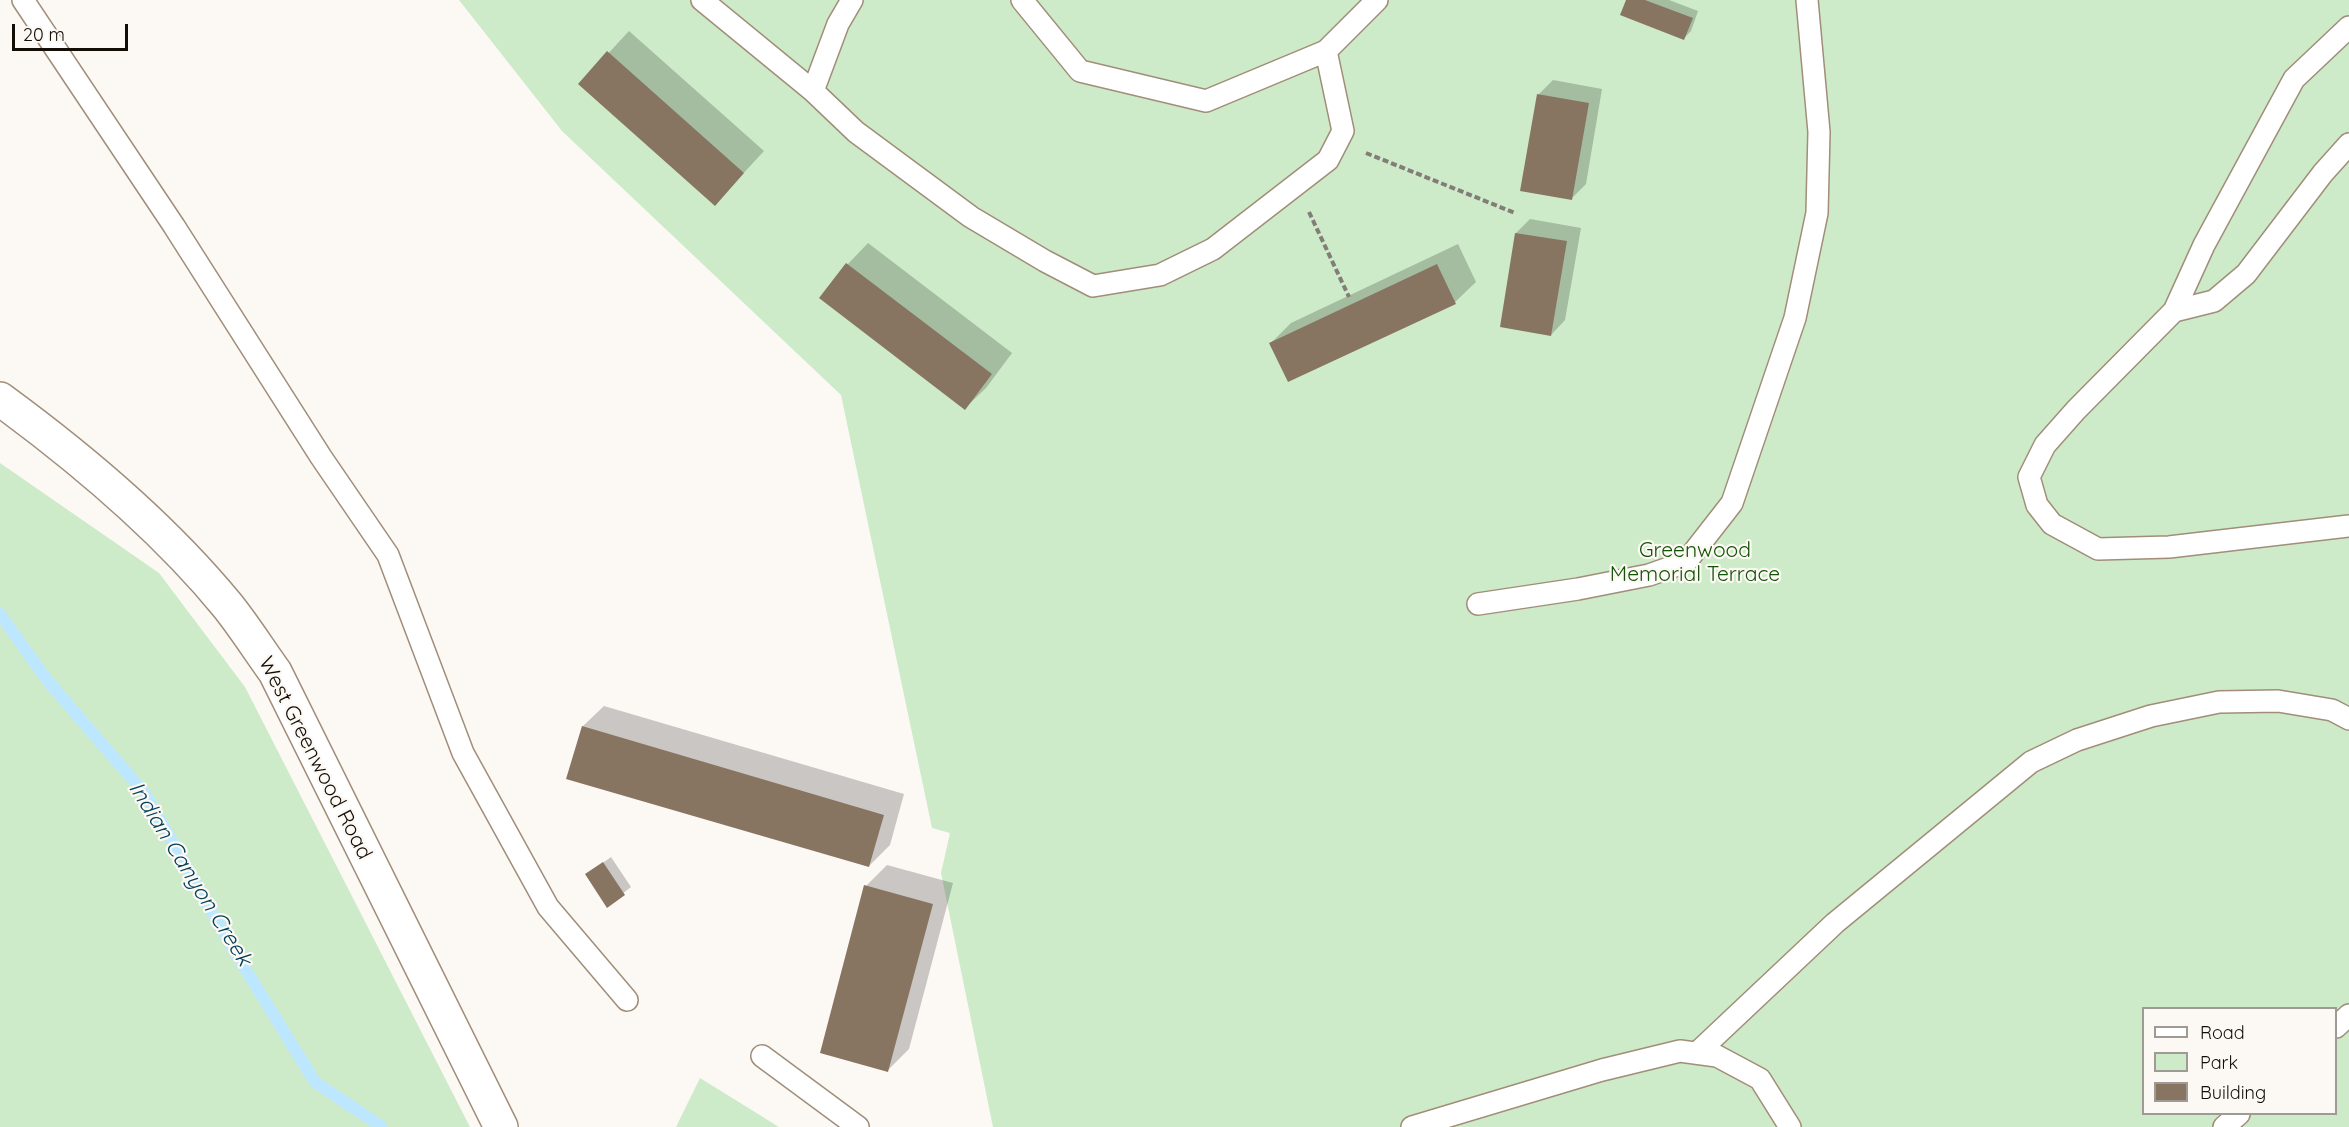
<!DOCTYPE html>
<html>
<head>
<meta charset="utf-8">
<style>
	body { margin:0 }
	#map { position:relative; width:2349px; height:1127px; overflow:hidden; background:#fcf8f4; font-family:Quicksand,sans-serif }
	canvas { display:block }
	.legend { position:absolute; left:2142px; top:1007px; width:195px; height:108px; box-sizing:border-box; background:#fcf8f4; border:2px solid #9f9a95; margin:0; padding:8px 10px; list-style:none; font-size:18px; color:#140d06 }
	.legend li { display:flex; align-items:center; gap:12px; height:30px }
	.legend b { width:30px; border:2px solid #9f9a95 }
	.scale { position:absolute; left:12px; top:24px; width:116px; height:27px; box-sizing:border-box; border:3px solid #140d06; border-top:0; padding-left:8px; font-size:18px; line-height:21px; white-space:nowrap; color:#140d06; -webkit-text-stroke:4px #fcf8f4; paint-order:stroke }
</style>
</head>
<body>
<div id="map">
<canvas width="2349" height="1127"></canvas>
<ul class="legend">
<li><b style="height:8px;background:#fff"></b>Road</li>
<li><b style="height:16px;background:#cdebc8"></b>Park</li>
<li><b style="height:16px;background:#887561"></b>Building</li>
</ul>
<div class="scale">20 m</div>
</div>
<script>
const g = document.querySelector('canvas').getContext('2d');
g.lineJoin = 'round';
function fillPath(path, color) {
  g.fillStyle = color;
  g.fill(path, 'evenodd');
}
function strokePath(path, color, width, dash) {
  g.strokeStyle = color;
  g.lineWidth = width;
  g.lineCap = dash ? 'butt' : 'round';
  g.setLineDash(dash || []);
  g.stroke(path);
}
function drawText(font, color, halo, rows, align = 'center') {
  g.font = font + ' Quicksand,sans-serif';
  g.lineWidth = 4.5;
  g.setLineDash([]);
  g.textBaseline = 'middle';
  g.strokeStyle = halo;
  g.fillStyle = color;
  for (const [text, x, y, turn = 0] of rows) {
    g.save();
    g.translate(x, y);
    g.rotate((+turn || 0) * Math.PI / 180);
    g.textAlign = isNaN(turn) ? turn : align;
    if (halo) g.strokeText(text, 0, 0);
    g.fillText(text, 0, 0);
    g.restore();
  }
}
fillPath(new Path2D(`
	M459,0H2349V1127H993L941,873L950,833L932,828L841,395L562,131ZM2144,1008H2336V1114H2144Z
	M0,463L159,573L245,687L470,1127H0Z
	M700,1078L779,1127H676Z`), '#cdebc8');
fillPath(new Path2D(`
	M1627,0H1669L1698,11L1691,31L1684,38Z
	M629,31L764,151L715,204L580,84Z
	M1553,80L1602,89L1586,184L1572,198L1539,94Z
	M1530,219L1581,228L1565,320L1551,335L1516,233Z
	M868,243L1012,353L986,388L965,408L821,298L848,264Z
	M1458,244L1476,282L1455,302L1271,343L1291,323Z
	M604,706L904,794L890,845L869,866L568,778L583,726Z
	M611,857L631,887L607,906L587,874Z
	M887,865L953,883L909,1049L888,1070L866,886Z`), '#0003');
strokePath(new Path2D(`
	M0,614L47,680L146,795L233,949L315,1082L382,1127`), '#bde7ff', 12);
fillPath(new Path2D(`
	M1626,0H1645L1693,18L1684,40L1620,15Z
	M607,51L744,173L715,206L578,84Z
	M1537,94L1589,103L1572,200L1520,191Z
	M1515,233L1567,241L1551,336L1500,327Z
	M846,263L992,374L965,410L819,298Z
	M1437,264L1456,304L1288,382L1269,343Z
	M582,726L884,815L869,867L566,779Z
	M603,862L625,895L607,908L585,874Z
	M864,885L933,904L888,1072L820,1053Z`), '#887561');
const lane = new Path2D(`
	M23,0L174,226L321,457L388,555L463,753L548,907L627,1000
	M702,0L813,91L856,132L971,217L1045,261L1093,286L1160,275L1213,249L1328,160L1343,131L1326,51
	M1022,0L1080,71L1206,101L1326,51L1377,0
	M813,91L838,24L852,0
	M2349,144L2323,173L2246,274L2214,301L2174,311L2076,410L2045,445L2029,477L2037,505L2052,524L2098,549L2169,547L2349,526
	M2174,311L2204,245L2294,79L2349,27
	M1478,604L1578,589L1649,575L1686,562L1732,503L1795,318L1817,213L1819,132L1807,0
	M2336,1027L2349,1015
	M1697,1053L1835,923L2031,762L2077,740L2151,716L2219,702L2278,701L2332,710L2349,719
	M762,1056L858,1127
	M1412,1127L1602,1070L1680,1051L1717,1056L1760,1079L1790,1127
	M2224,1127L2239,1114`);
const secondary = new Path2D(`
	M0,399C82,459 162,526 227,605C244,626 259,650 275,672L501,1127`);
strokePath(lane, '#a18d79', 24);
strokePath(secondary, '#a18d79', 36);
strokePath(new Path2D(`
	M1366,153L1515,213
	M1309,212L1349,297`), '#827d77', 4, [6, 3]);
strokePath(lane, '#fff', 21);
strokePath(secondary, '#fff', 33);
drawText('21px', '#125307', '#fcf8f4', [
	["Greenwood",1695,551],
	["Memorial Terrace",1695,575]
]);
drawText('21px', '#140d06', '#fcf8f4', [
	["West Greenwood Road",315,758,63]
]);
drawText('italic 22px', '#03425c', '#fcf8f4', [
	["Indian Canyon Creek",190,874,58]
]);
</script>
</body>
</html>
